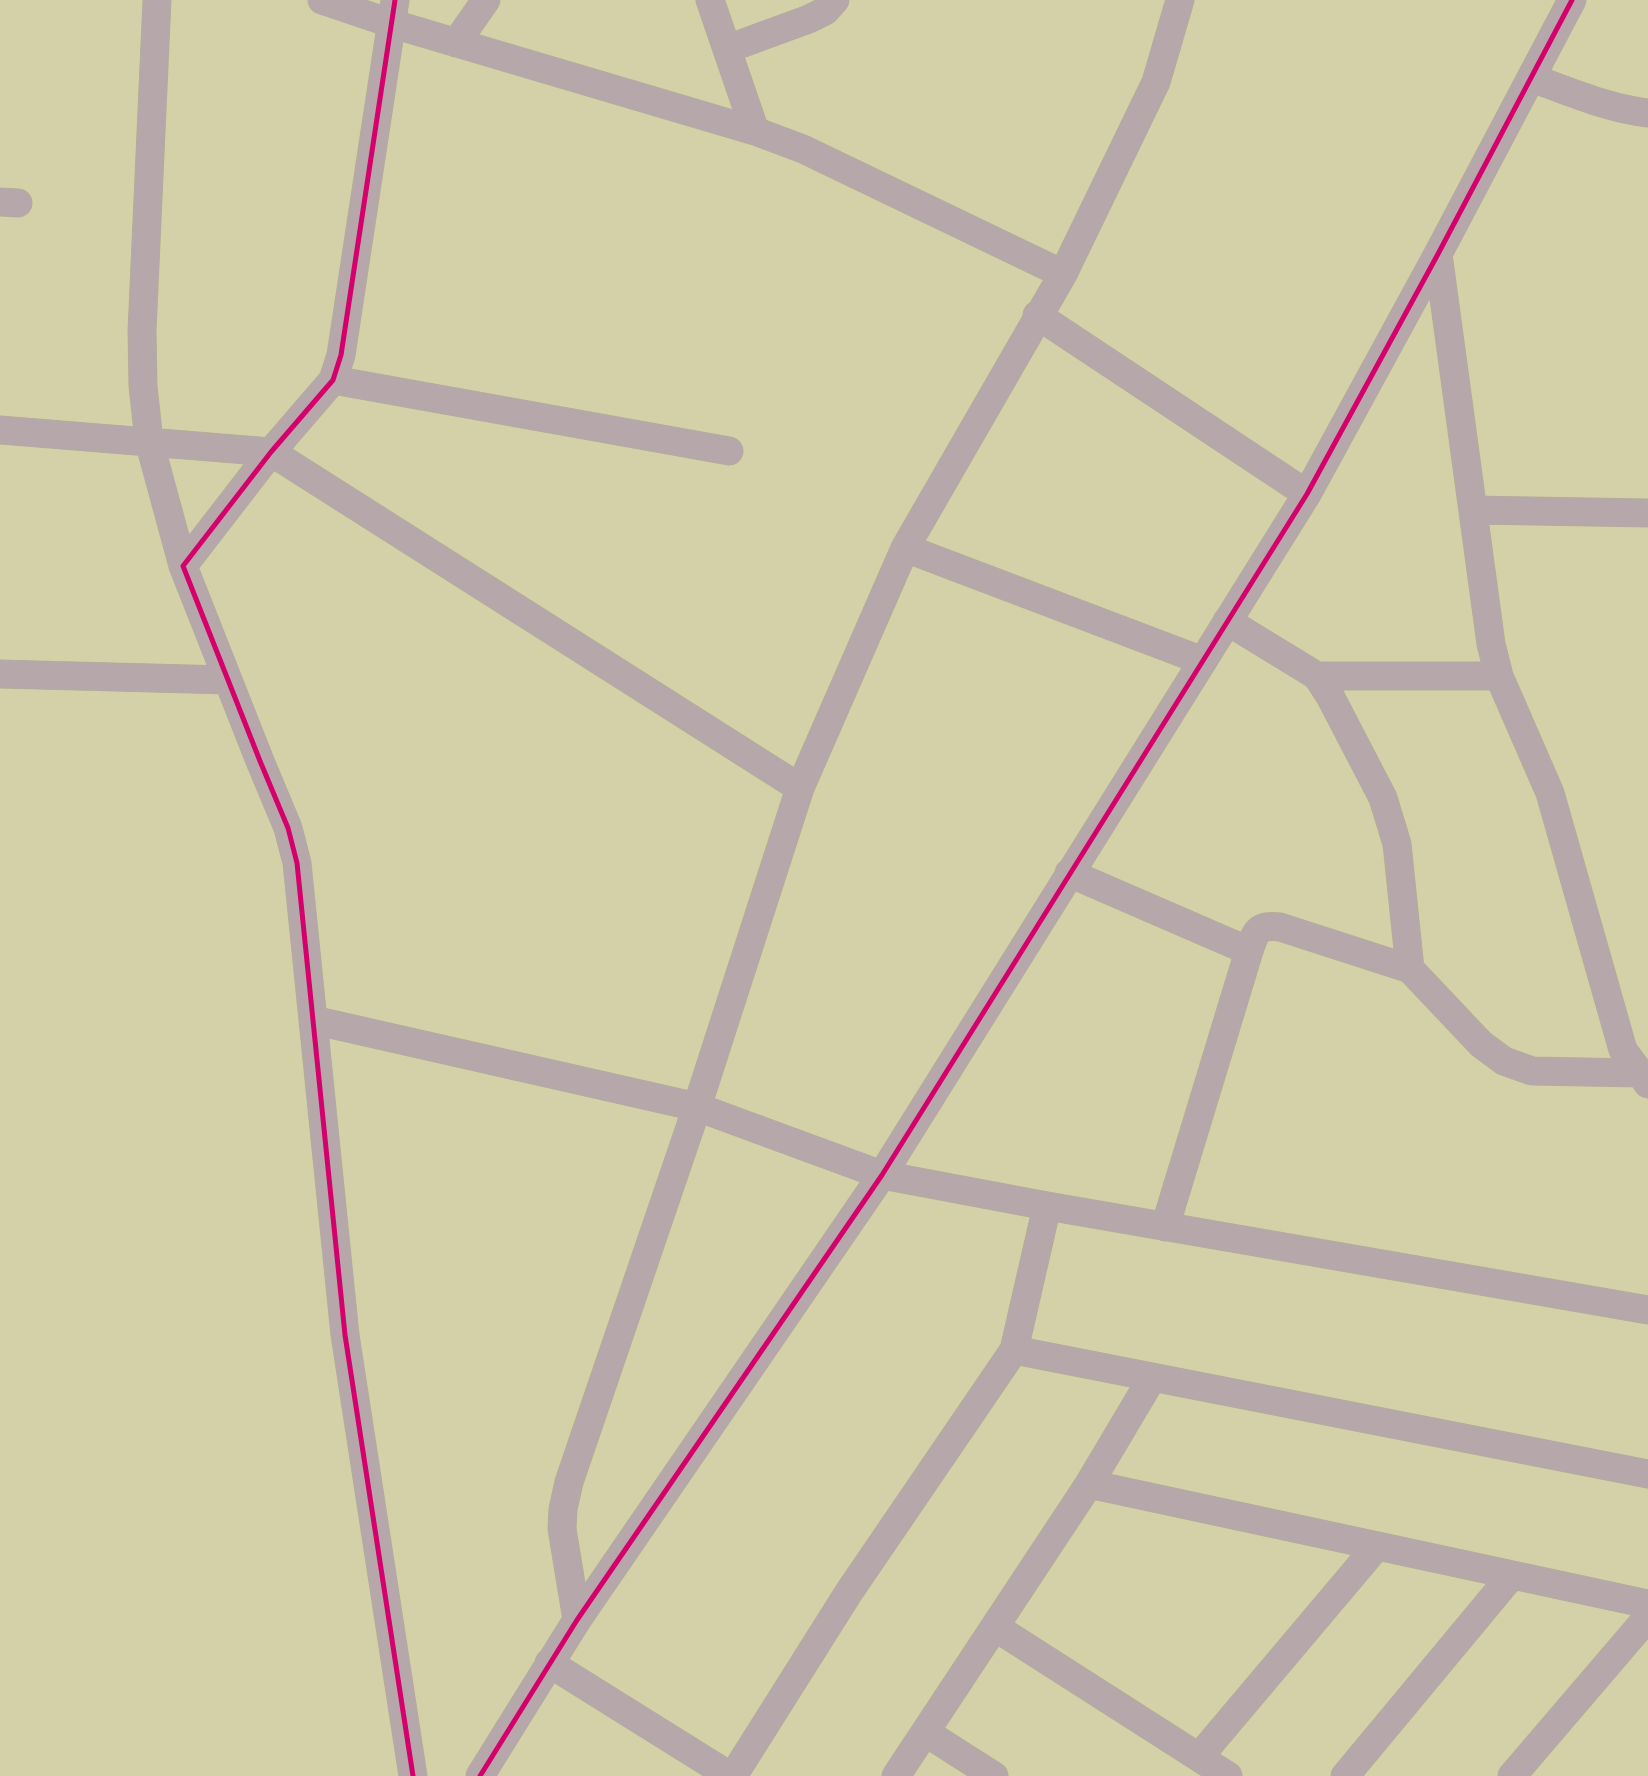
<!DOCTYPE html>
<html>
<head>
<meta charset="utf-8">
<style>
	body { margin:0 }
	canvas { display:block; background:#d4d1a8 }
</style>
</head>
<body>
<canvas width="1648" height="1776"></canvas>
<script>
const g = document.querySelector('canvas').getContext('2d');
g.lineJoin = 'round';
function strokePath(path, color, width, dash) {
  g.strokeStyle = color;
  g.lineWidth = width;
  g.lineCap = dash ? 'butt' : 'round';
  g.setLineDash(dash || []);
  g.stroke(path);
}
const minor = new Path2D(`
	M157,0L142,331L143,386L149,441L183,566
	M322,0L393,24L755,131L803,149L1063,274
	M395,0L341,355L333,380L271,452L183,566L260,761L288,828L297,863L345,1335L413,1776
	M710,0L755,131
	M456,43L486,0
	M727,49L809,19L825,11L835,0
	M1532,78C1570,92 1607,108 1648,113
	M0,202L18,203
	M1438,254L1491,644L1499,676L1550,793L1623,1050L1648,1084
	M1037,315L1307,494
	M333,380L729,451
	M0,430L271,452L800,788
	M1473,510L1648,513
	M905,548L1203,661
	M1227,621L1317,676L1330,696L1383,798L1397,844L1410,969L1481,1044L1504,1061L1532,1071L1639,1073
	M0,674L228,680
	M1317,676H1499
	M1069,873L1249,951L1165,1227
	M1249,951C1256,930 1258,925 1280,927L1410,969
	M313,1020L697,1107L882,1175L1047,1206L1648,1310
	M1014,1350L1648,1474
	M1089,1484L1648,1604
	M577,1620L562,1529L563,1509L569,1482L697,1107L800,788L905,548L1063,274L1156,82L1180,0
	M995,1627L1228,1776
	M549,1663L730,1776
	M925,1732L994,1776
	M1199,1757L1377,1546
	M480,1776L577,1620L882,1175L1307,494L1438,254L1572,0
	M733,1776L849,1592L1014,1350L1047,1206
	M896,1776L1089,1484L1152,1378
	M1345,1776L1512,1575
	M1512,1776L1648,1617`);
strokePath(minor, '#b3b090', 29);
strokePath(minor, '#b6a8aa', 28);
strokePath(new Path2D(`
	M395,0L341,355L333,380L271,452L183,566L260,761L288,828L297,863L345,1335L413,1776
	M480,1776L577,1620L882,1175L1307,494L1438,254L1572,0`), '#d6006c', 5);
</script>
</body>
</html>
